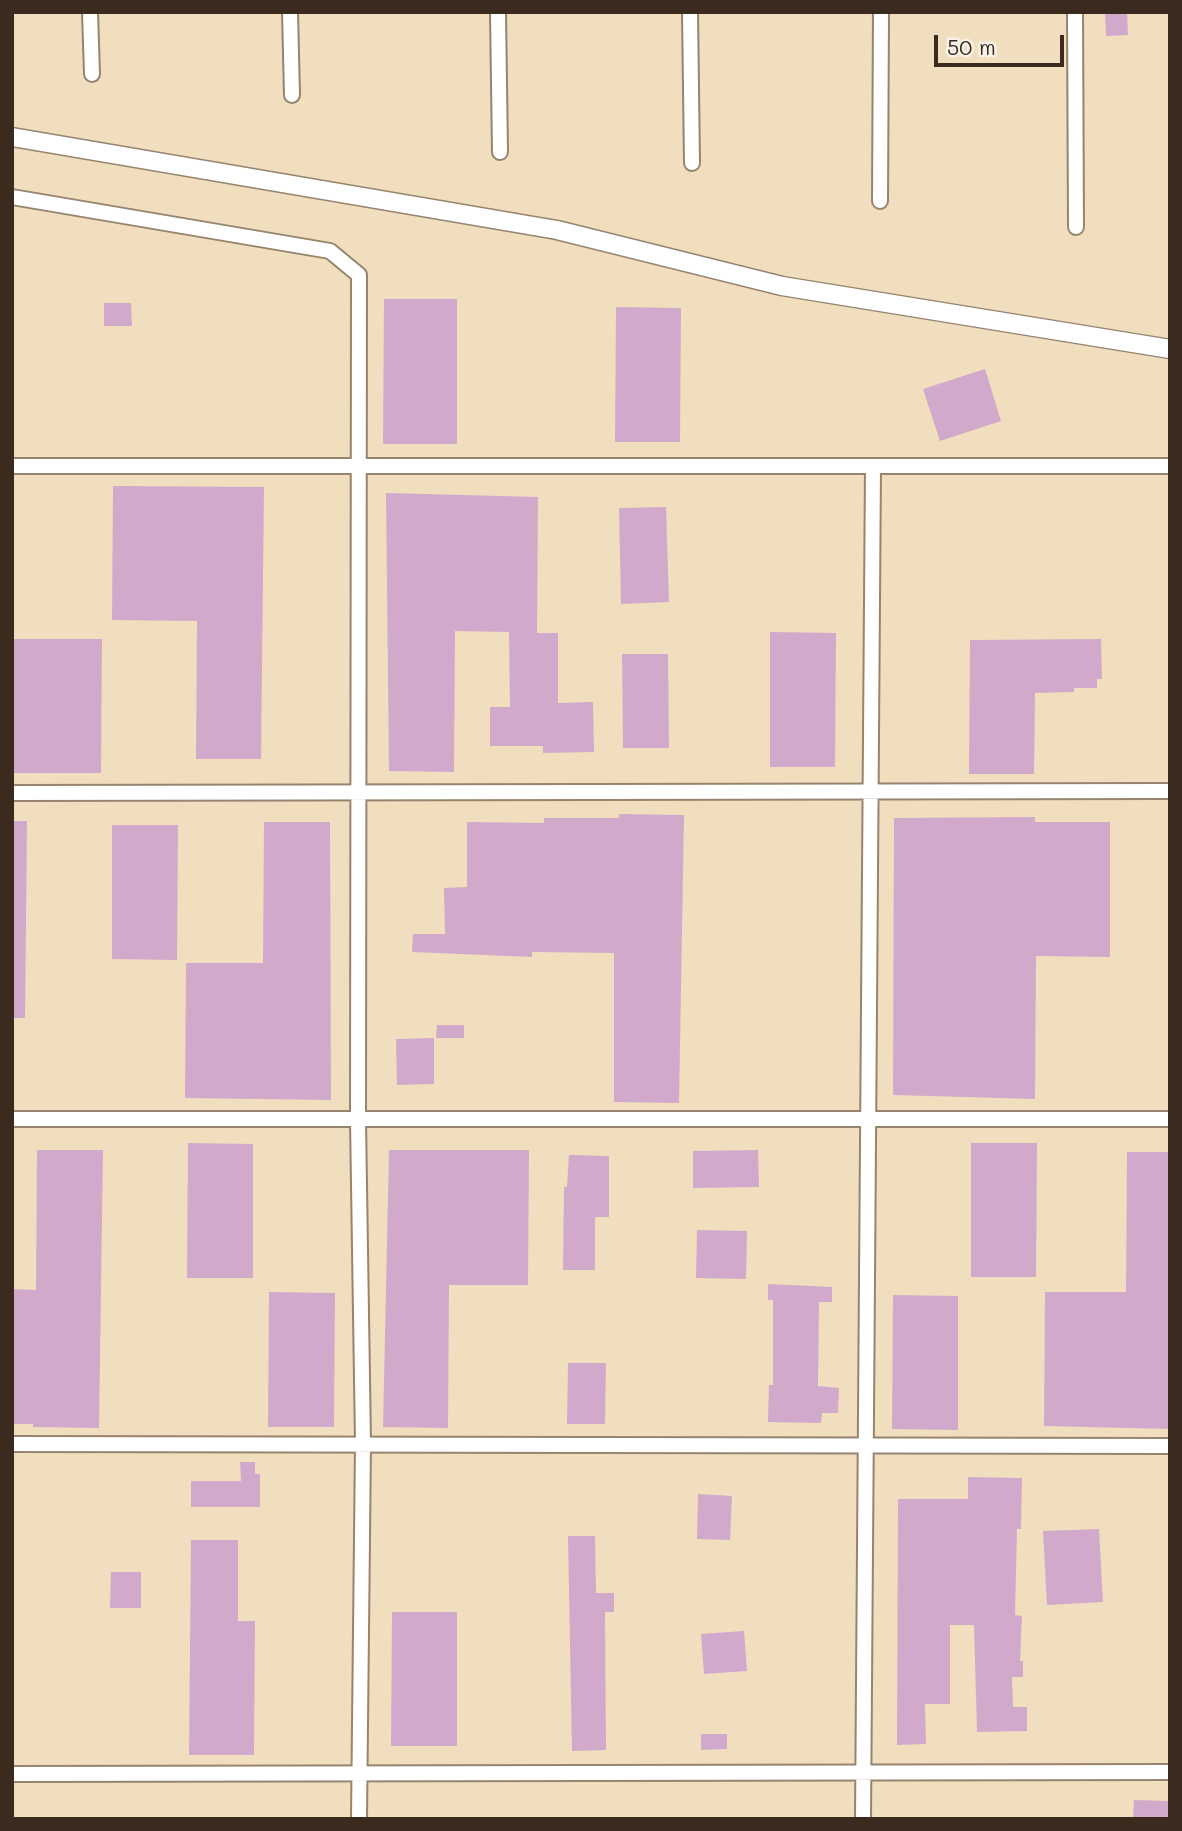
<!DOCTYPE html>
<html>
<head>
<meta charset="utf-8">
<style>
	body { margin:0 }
	#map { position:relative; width:1182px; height:1831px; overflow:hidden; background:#f0debf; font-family:Mali,sans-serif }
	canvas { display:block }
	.frame { position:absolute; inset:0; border:14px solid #3b2a1e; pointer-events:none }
	.scale { position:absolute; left:934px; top:35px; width:130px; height:32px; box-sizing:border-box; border:4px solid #3b2a1e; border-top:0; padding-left:9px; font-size:21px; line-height:24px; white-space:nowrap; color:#3b2a1e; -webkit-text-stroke:5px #f7f3e8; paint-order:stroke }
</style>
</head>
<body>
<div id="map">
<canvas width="1182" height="1831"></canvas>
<div class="frame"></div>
<div class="scale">50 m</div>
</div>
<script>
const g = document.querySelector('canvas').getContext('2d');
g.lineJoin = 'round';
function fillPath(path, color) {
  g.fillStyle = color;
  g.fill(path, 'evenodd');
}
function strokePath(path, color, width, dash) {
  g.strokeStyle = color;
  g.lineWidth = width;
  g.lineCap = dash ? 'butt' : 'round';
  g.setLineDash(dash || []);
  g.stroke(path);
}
fillPath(new Path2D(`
	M1105,12H1127L1128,35L1106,36Z
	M384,299H457V444H383Z
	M104,303H131L132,326H104Z
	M616,307L681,308L680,442H615Z
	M985,369L1001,421L940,441L923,389Z
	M113,486L264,487L261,759H196L197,621L112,620Z
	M386,493L538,497L537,633H558V703L593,702L594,752L543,753V746H490V707H510L509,632L455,631L454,772L389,771Z
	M666,507L669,602L621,604L619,508Z
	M770,632L836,633L835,767H770Z
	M12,639H102L101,773H12Z
	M1101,639L1102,679H1097V688H1074V692L1035,693L1034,774H969L970,640Z
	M622,654H668L669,748H623Z
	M619,814L684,815L679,1103L614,1102V953L532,952V957L412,952L413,934H445L444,888L467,887V822L544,823V818H619Z
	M1035,817V822H1110V957L1036,956L1035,1099L893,1095L894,818Z
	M12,821H27L25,1018H12Z
	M264,822H330L331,1100L185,1098L186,963H263Z
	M112,825H178L177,960L112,959Z
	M437,1025H464V1038H436Z
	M434,1038V1084L397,1085L396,1039Z
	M188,1143L253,1144V1278H187Z
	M971,1143H1037L1036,1277H971Z
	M37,1150H103L99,1428L33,1427V1424H12V1289L36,1290Z
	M389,1150H529L528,1285H449L448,1428L383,1427Z
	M758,1150L759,1187L693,1188V1151Z
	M1127,1152H1170V1429L1044,1426L1045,1292H1126Z
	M569,1155L609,1156V1217H595V1270H563L564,1187H567Z
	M697,1230L747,1231L746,1279L696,1278Z
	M768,1284L832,1287V1302H819L818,1386L839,1388L838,1413H822L821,1423L768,1422L769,1385H773V1300H768Z
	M269,1292L335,1293L334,1427H268Z
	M893,1295L958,1296V1430L892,1429Z
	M568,1363H606L605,1424H567Z
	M240,1462H255V1474H260V1507H191V1481H241Z
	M968,1477L1022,1478L1021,1529H1017L1015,1615L1022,1616L1020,1661H1023V1677H1012L1013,1707H1027V1731L977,1732L974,1625H950V1704H925L926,1744L897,1745L898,1499H968Z
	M698,1494L732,1496L730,1540L697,1539Z
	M1099,1529L1103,1602L1047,1605L1043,1531Z
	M568,1536H595L596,1593H614V1612H605L606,1750L572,1751Z
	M191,1540H238V1621H255L254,1755H189Z
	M111,1572H141V1608H110Z
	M392,1612H457V1746H391Z
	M744,1631L747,1671L704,1674L701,1634Z
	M701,1734H727V1749L701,1750Z
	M1134,1800L1170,1801V1819H1133Z`), '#d1aacb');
const minor = new Path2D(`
	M90,12L92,74
	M290,12L292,95
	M498,12L500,152
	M690,12L692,163
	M1075,12L1076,227
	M12,197L330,251L359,275L358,1120L363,1443L359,1819
	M880,201L881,12
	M12,466H1170
	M12,793L1170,791
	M12,1119H1170
	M12,1444L1170,1446
	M12,1774L1170,1772
	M863,1819L873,466`);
const tertiary = new Path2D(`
	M12,137L557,230L782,286L1170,349`);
strokePath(minor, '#96846e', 18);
strokePath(tertiary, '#96846e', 21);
strokePath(minor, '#fff', 14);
strokePath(tertiary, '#fff', 18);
</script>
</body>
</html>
